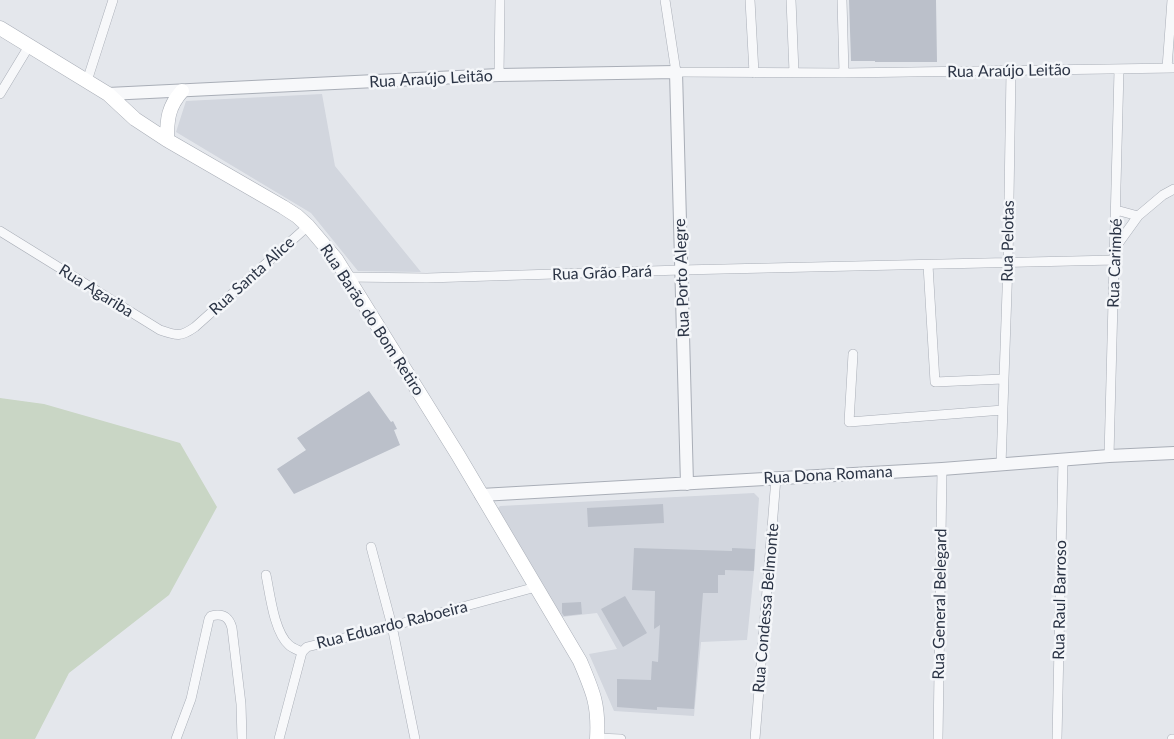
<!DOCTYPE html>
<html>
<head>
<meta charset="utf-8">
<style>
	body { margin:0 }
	canvas { display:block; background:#e4e7ec }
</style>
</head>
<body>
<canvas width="1174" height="739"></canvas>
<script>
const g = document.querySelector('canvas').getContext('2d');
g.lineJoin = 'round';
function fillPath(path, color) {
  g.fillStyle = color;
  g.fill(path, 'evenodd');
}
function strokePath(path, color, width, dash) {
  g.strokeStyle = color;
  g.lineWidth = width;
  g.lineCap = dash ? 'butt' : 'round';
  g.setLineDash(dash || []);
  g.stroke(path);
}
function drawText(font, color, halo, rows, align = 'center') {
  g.font = font + ' Lato,sans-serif';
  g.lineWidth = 5;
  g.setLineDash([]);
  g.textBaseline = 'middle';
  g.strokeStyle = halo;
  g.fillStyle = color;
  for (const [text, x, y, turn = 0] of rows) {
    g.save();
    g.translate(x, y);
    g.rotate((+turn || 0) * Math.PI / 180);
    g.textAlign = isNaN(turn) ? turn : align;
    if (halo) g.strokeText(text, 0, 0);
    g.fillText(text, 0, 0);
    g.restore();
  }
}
fillPath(new Path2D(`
	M322,94L335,166L421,272L358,271L311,213L176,132L186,101Z
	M754,493L759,498L754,571L747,640L701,642L694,716L614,711L589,654L617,649L597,613L562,617L496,510L500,506Z`), '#d2d6de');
fillPath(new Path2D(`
	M0,398L44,404L180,443L217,507L169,595L69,673L35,739H0Z`), '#c9d6c5');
fillPath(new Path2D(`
	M849,0H936L937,62H875V61H851Z
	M369,391L391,422L393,421L397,429L394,430L400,445L294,494L277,469L306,450L297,438Z
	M663,504L664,523L588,527L587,508Z
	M634,548L732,551V548L755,549L754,571L725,570V575H718V593H703L694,709L657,707V710L617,707V679L651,680L652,661L658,662L660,625L654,629L655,591L632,590Z
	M625,596L647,633L623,647L601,609Z
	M581,602L582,614L564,616L562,613V603Z`), '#bbc0ca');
const minor = new Path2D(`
	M665,0L676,72L844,73L1174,68
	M750,0L754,73
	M791,0L794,72
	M842,0L844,73
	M1167,68L1172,0
	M499,75L500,0
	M87,81L113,0
	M0,94L29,46
	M1116,210L1138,216
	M0,231L160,330C177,336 181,337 195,327L308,226
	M1115,248L1138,216L1163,195L1174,189
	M928,265L935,382L1003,379
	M347,277L427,278L681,270L1115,260
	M853,354L849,422L1003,410
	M1109,456L1119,70
	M1001,465L1008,262L1011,71
	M371,547L392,626L415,739
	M266,575C270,594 274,632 289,645C292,648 298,650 302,652
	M302,652L307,647L392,626L536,587
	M597,738L621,739
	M176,739L191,699L209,619L211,616C223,613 229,617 232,628L241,704L242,739
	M279,739L302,652
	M755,739L776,478
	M938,739L942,469
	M1057,739L1063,460
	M1172,739H1174`);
const tertiary = new Path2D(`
	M108,94L499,75L676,72L687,484
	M481,495L942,469L1109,456L1174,453`);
const secondary = new Path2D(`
	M0,28L108,94L135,119L167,140L283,207L297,216L308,226L336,259L458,455L580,661C593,692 599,704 597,739
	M167,140C167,119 168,107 182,91`);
strokePath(minor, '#a9aeb7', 10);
strokePath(tertiary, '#a9aeb7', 14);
strokePath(secondary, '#a9aeb7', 15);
strokePath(minor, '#f7f8fa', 9);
strokePath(tertiary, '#f7f8fa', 12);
strokePath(secondary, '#fff', 14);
drawText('16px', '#2b3445', '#f4f6f9', [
	["Rua Araújo Leitão",1009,71,-1],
	["Rua Araújo Leitão",431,79,-3],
	["Rua Pelotas",1008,241,-89],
	["Rua Carimbé",1115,263,-88],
	["Rua Grão Pará",602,273,-2],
	["Rua Santa Alice",252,276,-42],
	["Rua Porto Alegre",682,278,-92],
	["Rua Agariba",96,291,32],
	["Rua Barão do Bom Retiro",372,320,57],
	["Rua Dona Romana",828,475,-3],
	["Rua Raul Barroso",1060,600,-89],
	["Rua General Belegard",940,604,-89],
	["Rua Condessa Belmonte",766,608,-85],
	["Rua Eduardo Raboeira",392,625,-14]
]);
</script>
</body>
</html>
